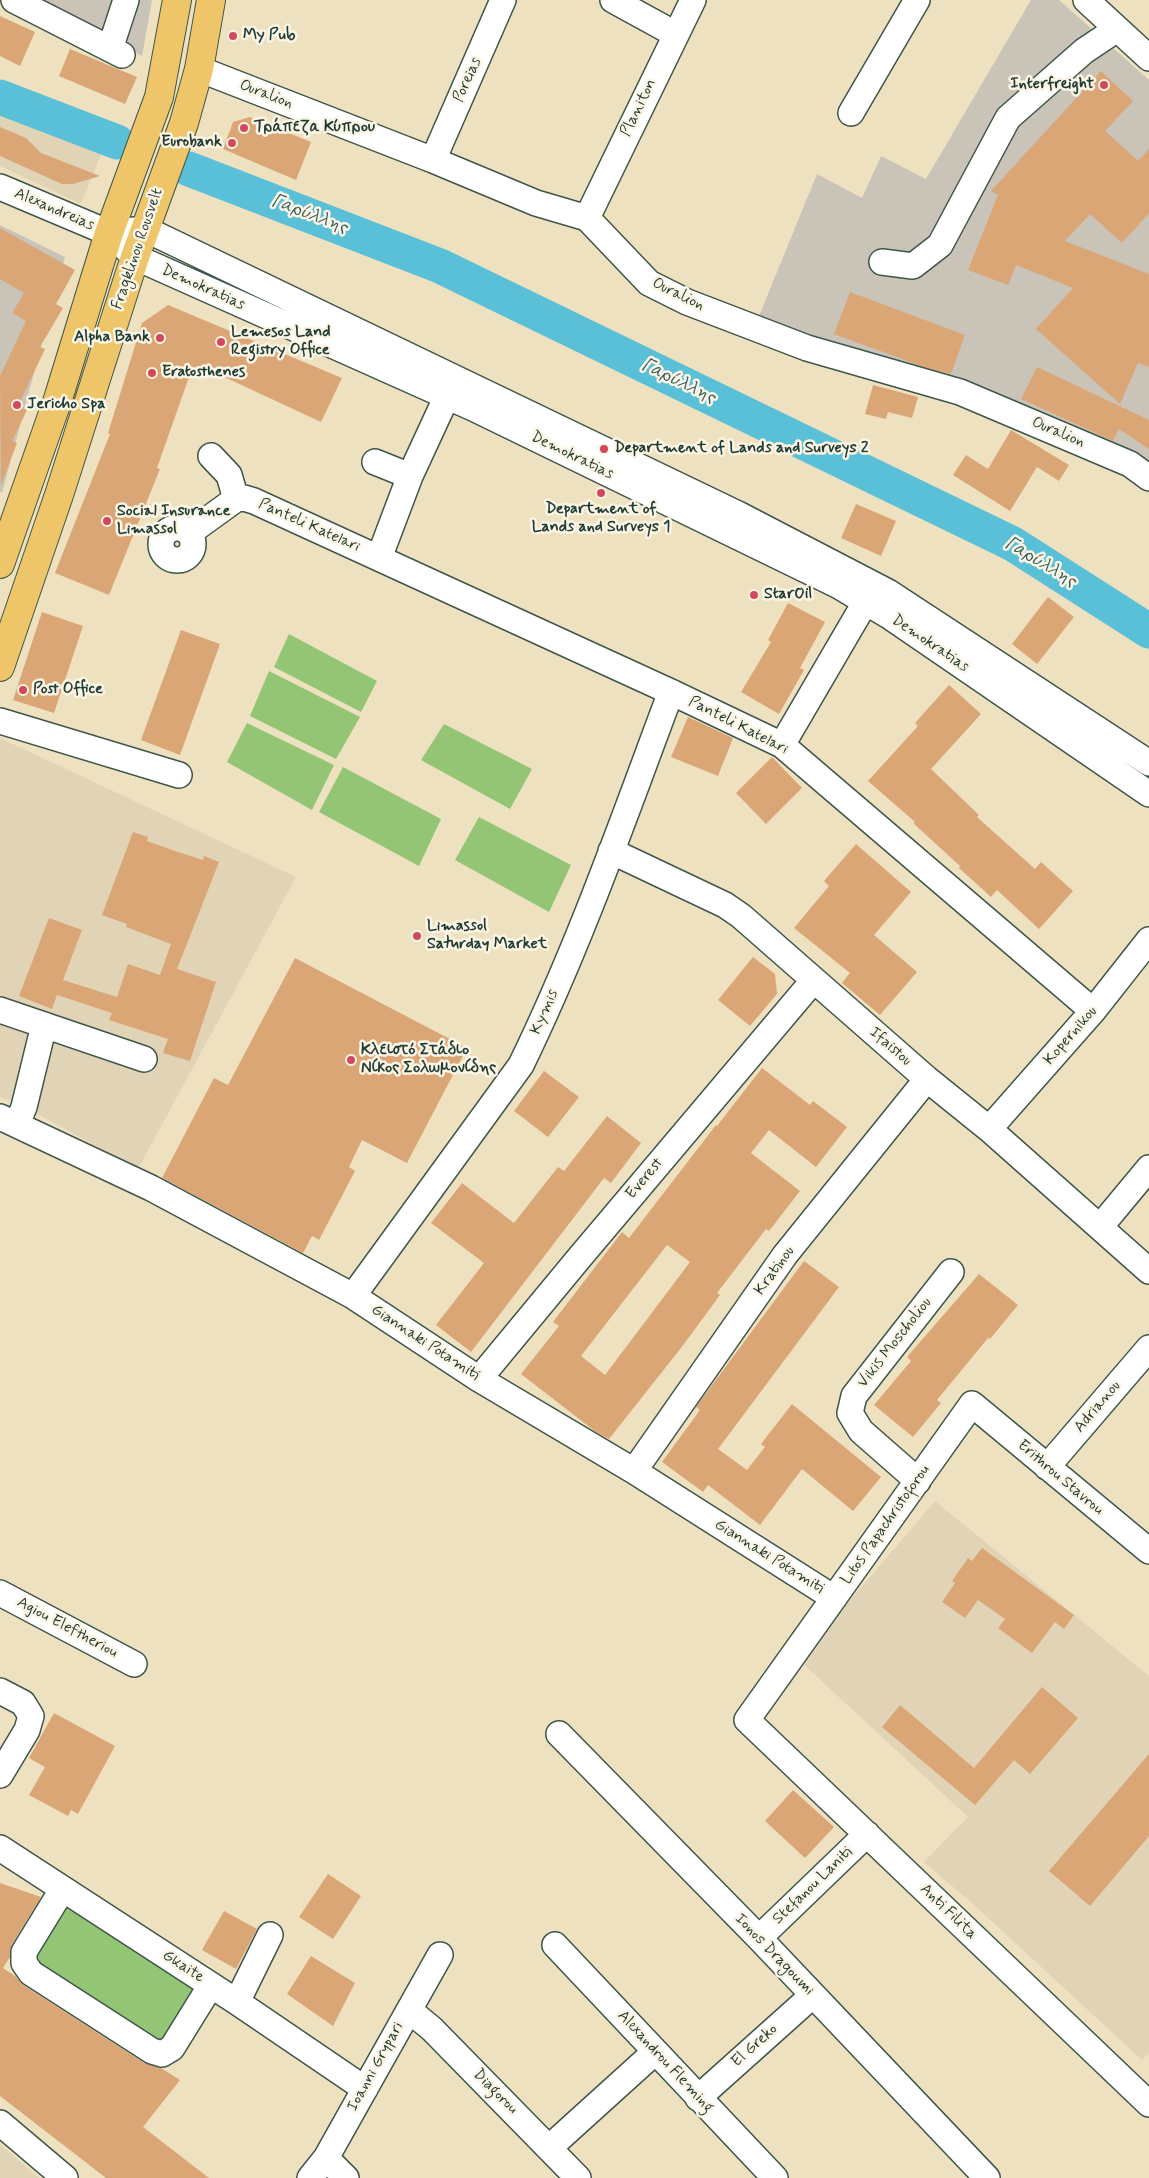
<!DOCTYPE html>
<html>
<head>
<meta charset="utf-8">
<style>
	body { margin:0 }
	canvas { display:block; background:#eee1c0 }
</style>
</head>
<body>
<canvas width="1149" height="2178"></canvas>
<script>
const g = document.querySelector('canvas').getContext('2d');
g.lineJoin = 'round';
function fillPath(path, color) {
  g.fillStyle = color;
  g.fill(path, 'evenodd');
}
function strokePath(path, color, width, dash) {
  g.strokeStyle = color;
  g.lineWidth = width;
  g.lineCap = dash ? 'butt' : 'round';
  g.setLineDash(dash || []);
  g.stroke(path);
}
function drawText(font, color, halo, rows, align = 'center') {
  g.font = font + ' Mynerve,sans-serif';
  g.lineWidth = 5;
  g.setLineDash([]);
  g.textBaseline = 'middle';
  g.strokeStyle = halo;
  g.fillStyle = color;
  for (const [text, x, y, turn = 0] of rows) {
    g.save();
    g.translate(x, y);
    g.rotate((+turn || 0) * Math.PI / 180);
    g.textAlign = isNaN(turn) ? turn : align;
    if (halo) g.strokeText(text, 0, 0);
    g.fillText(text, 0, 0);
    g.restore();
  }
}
fillPath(new Path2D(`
	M0,104L105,145L81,204L0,166Z
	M0,738L296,877L138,1169L24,1107L0,1097Z
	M935,1501L1149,1676V2053L1142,2060L973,1904L924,1862L968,1817L799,1660Z
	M0,2144L39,2178H0Z`), '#e1d3b5');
fillPath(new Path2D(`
	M43,0H152L142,56Z
	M1031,0H1059L1149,80V467L757,321L817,174L862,198L881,156L926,179Z
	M0,225L65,257L2,493L0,492Z`), '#c9c3b8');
fillPath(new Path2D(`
	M289,634L377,681L361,712L274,667Z
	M269,671L360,717L336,759L250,716Z
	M247,723L334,765L312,810L227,762Z
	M444,724L532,769L510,809L421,760Z
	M343,767L441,819L419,866L319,812Z
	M479,817L571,865L549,912L455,860Z
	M62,1899L203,1991L167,2044L29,1957Z`), '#93c575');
strokePath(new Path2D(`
	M0,97L117,142
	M189,169L440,266L1013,544L1149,631`), '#5ac0d7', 35);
fillPath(new Path2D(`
	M0,16L35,32L20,66L0,56Z
	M70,49L137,77L125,104L59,76Z
	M1101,71L1133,101L1105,131L1138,161L1149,149V213L1122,243L1090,214L1065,241L1149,274V367L1138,363L1120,404L1036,329L1073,288L1016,265L1008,285L968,270L998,195L991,191Z
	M250,117L311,142L296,180L223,149L233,122Z
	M0,127L26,138L41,153L100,176L73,184H62L0,156Z
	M0,228L75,270L56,304L63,308L40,347L45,349L18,406L27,410L12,441L17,443L1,485L0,376L26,321L12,313L24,293L0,279Z
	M850,292L965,335L951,374L924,367L834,334Z
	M168,305L342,378L321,422L205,368L188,380L157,468L160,469L109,595L55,573L110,434L108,433L142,323Z
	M1037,367L1149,420V449L1119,429L1113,441L1021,399Z
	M873,385L918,397L912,418L888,412L886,419L865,414Z
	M1011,430L1069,465L1059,481L1037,467L1010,511L953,475L966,455L988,469Z
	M856,504L896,521L881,556L841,538Z
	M1048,597L1074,617L1037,664L1012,644Z
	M788,603L825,622L800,668L804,670L779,714L741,692L771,642L768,640Z
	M42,612L83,626L54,713L13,700Z
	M181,630L220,644L180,755L141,740Z
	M949,685L981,714L931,769L979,815L977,817L1035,869L1041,862L1073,891L1039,929L997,890L991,897L959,868L960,866L913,823L915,822L868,781L918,726L915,723Z
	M688,717L733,738L718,776L671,757Z
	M772,757L802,788L766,824L736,793Z
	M133,832L148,837L147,841L175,851L203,860L204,856L219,862L177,969L216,982L190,1061L163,1053L168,1039L109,1020L112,1013L57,995L52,1009L19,996L49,918L82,930L63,980L117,997L128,964L160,975L171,944L126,927L127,924L102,915Z
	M856,844L911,892L874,935L917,972L880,1015L842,983L850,973L794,928L829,886L824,881Z
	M753,957L775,974L777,994L750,1026L718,1000Z
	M295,958L467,1048L407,1163L362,1140L349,1167L355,1171L319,1240L312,1236L303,1253L162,1178L214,1078L228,1085Z
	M762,1068L810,1105L813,1101L847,1127L816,1167L769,1130L751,1153L800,1191L769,1231L766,1229L717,1293L720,1295L681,1348L609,1439L596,1432L521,1374L559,1326L553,1322L622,1232L629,1238L716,1125L717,1126ZM667,1245L690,1262L605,1375L581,1356Z
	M544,1071L579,1097L548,1137L514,1111Z
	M607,1116L641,1143L611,1183L604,1178L471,1352L436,1325L484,1263L431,1223L462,1183L514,1223L558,1167L564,1171Z
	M804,1261L839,1287L718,1449L747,1470L765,1447L761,1444L792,1404L881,1477L853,1511L802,1469L760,1525L708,1485L703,1492L662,1462L700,1410L696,1407L701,1400Z
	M979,1274L1018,1305L990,1339L988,1338L937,1400L941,1403L913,1437L874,1405L911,1361L907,1357Z
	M982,1548L1074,1615L1064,1629L1055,1622L1032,1653L998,1628L1005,1619L978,1600L965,1618L942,1602L955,1583L952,1581L968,1558L972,1561Z
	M1042,1687L1078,1718L1030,1774L1014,1760L975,1805L882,1727L900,1705L974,1768Z
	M54,1713L115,1746L78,1814L71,1810L68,1816L29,1795L45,1767L29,1758Z
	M1149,1754V1836L1090,1906L1049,1871Z
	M793,1790L834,1827L805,1858L765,1821Z
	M328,1874L361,1896L333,1939L299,1917Z
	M0,1883L41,1897L12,1944L10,1957L3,1968L15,1976L23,1985L144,2063L161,2068L180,2080L143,2127L209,2178H106L0,2096Z
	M224,1911L257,1929L236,1969L202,1950Z
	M311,1956L355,1983L333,2026L287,1994Z`), '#dba676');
const minor = new Path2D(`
	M14,0L122,55
	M613,0L675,34
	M1086,0L1149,58
	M110,49L126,0
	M199,69L433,160L536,203L587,218L649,283L687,302L807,348L960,392L1130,464L1149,478
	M851,113L917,0
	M433,160L503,0
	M0,187L109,233L135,257L473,408L839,586L889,616L1149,794
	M587,218L693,0
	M125,231L145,229L738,514L888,592L1149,763
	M882,262L913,266L940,245L1008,118L1084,51L1117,29
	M211,456L229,475L236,499
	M375,462L410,476
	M161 544a16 16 0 1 1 32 0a16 16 0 1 1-32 0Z
	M189,533L236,499L244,498L254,501L671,692L782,745L1093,1011
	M379,558L410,476L447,396L449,385L447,380
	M0,721L179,775
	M782,745L859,613L868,603L881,595
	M611,851L725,905L741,916L927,1079L989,1129L1149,1271
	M0,1010L144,1059
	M0,1117L151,1188L353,1296L479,1379L634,1471L834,1598
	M17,1124L24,1107L44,1025
	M989,1129L1093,1011L1149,940
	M1100,1227L1149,1168
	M353,1296L521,1065C580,944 624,817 671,692
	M479,1379L580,1257L813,981
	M1047,1467L1149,1348
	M634,1471L785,1255L927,1079
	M918,1481L861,1431L850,1413L854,1396L951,1272
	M1149,1551L972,1404L747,1720L1149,2104
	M0,1593L134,1664
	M0,1691L23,1703L31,1716L27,1730L0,1775
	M559,1734L759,1938L987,2178
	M0,1848L237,2002L365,2089
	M62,1890L24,1952V1963L31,1973L152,2051L162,2054L172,2048L211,1985
	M759,1938L867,1834
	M555,1945L775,2178
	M237,2002L270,1935
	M409,2010L432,2029L578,2178
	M698,2098L813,1995
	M0,2123L65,2178
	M550,2147L655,2052
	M326,2158L346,2178
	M310,2178L326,2158L440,1955`);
const major = new Path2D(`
	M0,564L58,399L109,233L159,97L177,0
	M0,667L59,495L135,257L184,123L199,69L211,0`);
strokePath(minor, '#3e5649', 28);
strokePath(major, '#3e5649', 30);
strokePath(minor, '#fff', 25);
strokePath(major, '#eec569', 28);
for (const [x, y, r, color] of [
	[233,36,5,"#d1495b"],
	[1104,85,5,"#d1495b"],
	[244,128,5,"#d1495b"],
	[232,143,5,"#d1495b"],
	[160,338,5,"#d1495b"],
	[221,342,5,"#d1495b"],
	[152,373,5,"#d1495b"],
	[17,405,5,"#d1495b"],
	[604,449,5,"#d1495b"],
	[601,493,5,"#d1495b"],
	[107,521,5,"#d1495b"],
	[754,595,5,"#d1495b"],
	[23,690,5,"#d1495b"],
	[417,936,5,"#d1495b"],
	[351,1060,5,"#d1495b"]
]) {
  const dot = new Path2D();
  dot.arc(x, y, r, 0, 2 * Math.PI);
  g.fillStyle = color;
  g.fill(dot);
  strokePath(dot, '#fcf5e5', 2);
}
drawText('bold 16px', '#1f3d34', '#fcf5e5', [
	["My Pub",243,36],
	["Interfreight",1094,85,"right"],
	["Τράπεζα Κύπρου",254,128],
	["Eurobank",222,143,"right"],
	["Lemesos Land",231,333],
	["Registry Office",231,351],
	["Alpha Bank",150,338,"right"],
	["Eratosthenes",162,373],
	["Jericho Spa",27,405],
	["Department of Lands and Surveys 2",614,449],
	["Department of",601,510,"center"],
	["Lands and Surveys 1",601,528,"center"],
	["Social Insurance",117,512],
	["Limassol",117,530],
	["StarOil",764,595],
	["Post Office",33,690],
	["Limassol",427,927],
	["Saturday Market",427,945],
	["Κλειστό Στάδιο",361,1051],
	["Νίκος Σολωμονίδης",361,1069]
], 'left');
drawText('16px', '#1f3d34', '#fcf5e5', [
	["Poreias",468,80,-66],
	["Ouralion",266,95,21],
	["Planiton",639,108,-64],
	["Alexandreias",54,210,23],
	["Fragklinou Rousvelt",138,249,-71],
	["Demokratias",203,288,24],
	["Ouralion",678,295,26],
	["Ouralion",1058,433,23],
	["Demokratias",572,456,26],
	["Panteli Katelari",309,526,24],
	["Demokratias",930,644,34],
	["Panteli Katelari",738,726,27],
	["Kymis",545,1012,-67],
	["Kopernikou",1071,1036,-49],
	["Ifaistou",890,1047,41],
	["Everest",645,1179,-50],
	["Kratinou",775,1271,-54],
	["Giannaki Potamiti",425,1343,33],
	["Vikis Moscholiou",895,1343,-52],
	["Adrianou",1098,1407,-50],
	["Erithrou Stavrou",1060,1478,40],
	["Litos Papachristoforou",886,1525,-55],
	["Giannaki Potamiti",769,1557,32],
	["Agiou Eleftheriou",67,1628,28],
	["Stefanou Laniti",813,1886,-44],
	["Anti Filita",948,1912,44],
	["Ionos Dragoumi",774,1955,46],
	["Gkaite",183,1967,33],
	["El Greko",755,2046,-42],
	["Alexandrou Fleming",665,2062,47],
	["Ioanni Grypari",376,2067,-61],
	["Diagorou",495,2092,45]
]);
drawText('italic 18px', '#2e5e5d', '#fcf5e5', [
	["Γαρύλλης",309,215,21],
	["Γαρύλλης",678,382,26],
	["Γαρύλλης",1040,563,31]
]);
</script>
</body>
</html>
